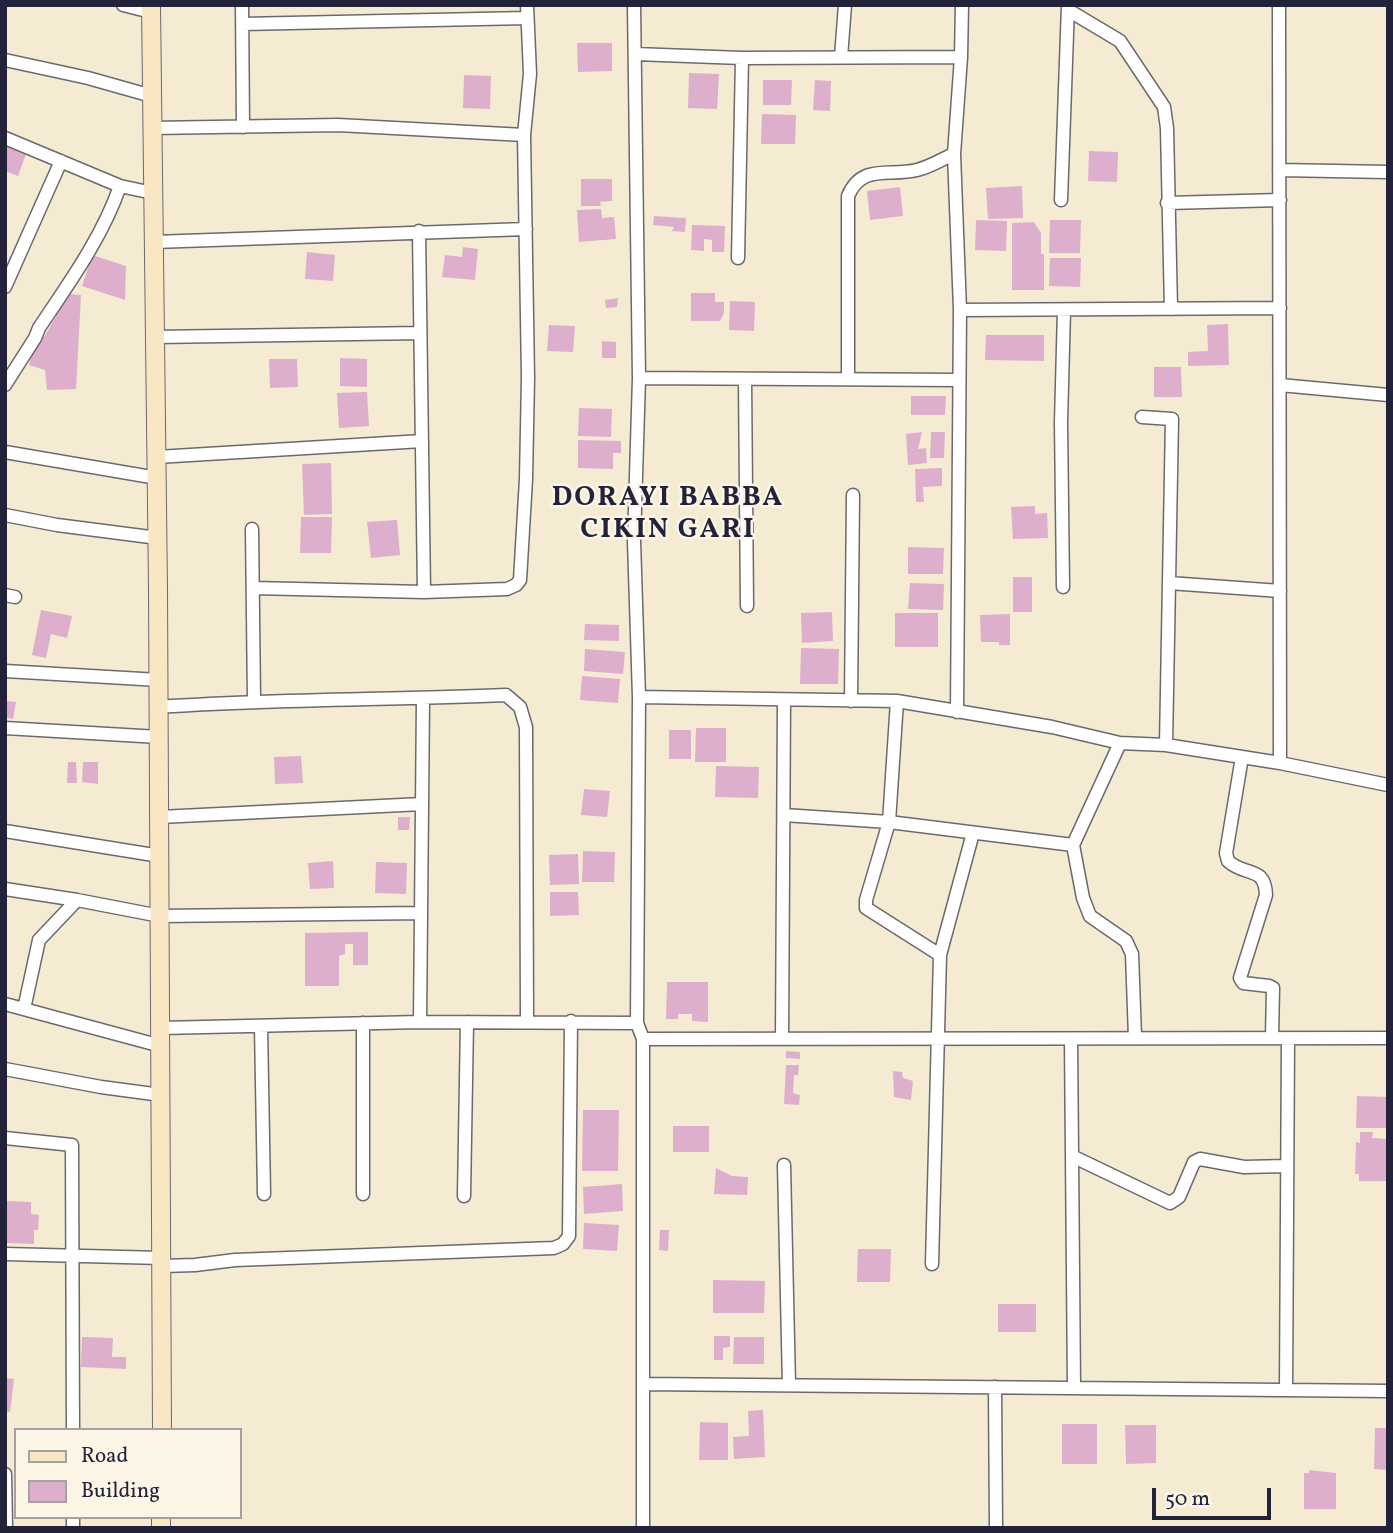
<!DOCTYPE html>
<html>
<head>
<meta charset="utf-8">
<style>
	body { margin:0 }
	#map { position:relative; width:1393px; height:1533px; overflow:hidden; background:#f5ebd3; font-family:Vollkorn,serif }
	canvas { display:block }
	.frame { position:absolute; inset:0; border:7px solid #22223b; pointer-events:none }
	.legend { position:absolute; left:14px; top:1428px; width:228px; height:91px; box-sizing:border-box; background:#fcf5e5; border:2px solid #a5a1a1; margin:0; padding:9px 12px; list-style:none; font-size:21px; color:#22223b }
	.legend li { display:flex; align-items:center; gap:14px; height:35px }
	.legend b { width:35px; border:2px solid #a5a1a1 }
	.scale { position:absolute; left:1152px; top:1488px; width:119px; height:32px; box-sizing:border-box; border:4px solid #22223b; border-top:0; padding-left:9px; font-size:21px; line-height:24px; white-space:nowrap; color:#22223b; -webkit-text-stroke:5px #fcf5e5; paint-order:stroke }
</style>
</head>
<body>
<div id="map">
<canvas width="1393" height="1533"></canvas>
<div class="frame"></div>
<ul class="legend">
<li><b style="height:9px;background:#f9e7c3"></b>Road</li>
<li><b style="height:19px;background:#ddafcd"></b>Building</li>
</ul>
<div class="scale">50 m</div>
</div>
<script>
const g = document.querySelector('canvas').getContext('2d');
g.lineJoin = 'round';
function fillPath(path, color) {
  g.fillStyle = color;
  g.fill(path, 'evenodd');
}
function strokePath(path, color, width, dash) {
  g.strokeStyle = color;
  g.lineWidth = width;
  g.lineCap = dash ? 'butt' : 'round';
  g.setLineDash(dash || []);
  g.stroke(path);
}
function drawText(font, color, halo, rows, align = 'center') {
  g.font = font + ' Vollkorn,serif';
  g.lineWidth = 5;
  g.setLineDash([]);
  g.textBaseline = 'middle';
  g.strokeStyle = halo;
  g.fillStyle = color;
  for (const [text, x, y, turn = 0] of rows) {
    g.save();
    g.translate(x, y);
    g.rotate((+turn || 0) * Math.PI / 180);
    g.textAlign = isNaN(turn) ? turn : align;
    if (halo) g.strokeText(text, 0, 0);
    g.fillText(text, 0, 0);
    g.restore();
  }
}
fillPath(new Path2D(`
	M577,43H612V71L578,72Z
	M689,73L719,74L717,109L688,108Z
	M464,75L491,76L490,109L463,108Z
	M763,80H792L791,105H763Z
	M815,80L831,81L830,111L813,110Z
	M762,114L796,115L795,144H761Z
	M5,146L26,154L18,176L5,171Z
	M1089,151L1118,152L1117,182L1088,181Z
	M581,179H612V201L600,202L601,206H581Z
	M1022,186L1023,218L988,219L986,188Z
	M900,187L903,216L870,220L867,191Z
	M601,209L602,218L614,217L616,239L579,242L577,210Z
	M654,216L686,218L685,232L672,231L674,227L653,225Z
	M976,220L1007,221L1006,251L975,250Z
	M1050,220H1081L1080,253H1049Z
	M1034,222L1041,233V254H1044V290H1012V223Z
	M692,225L725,226L724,252H712V240L704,239V251L691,250Z
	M463,247L478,249L475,280L442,277L445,255L462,257Z
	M307,252L335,255L333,281L305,279Z
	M92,255L126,266L125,300L82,286Z
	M1050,258H1081L1080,287L1049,286Z
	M691,293H715V302H724V313L720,321H691Z
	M69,294L81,295L76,389L47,390L45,370L29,365L37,335L44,337Z
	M618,298L617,307L606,308L605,300Z
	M730,301L755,302L754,331L729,330Z
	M1228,324L1229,365L1188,366V352L1208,351L1207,325Z
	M549,325L575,326L573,352L547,351Z
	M986,335H1044V361L985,360Z
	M602,341L616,342V358H602Z
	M340,358L367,359V387L340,386Z
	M269,359H297L298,387L270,388Z
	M1154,367H1181L1182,397H1154Z
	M367,392L369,426L339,428L337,393Z
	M911,396H946L945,415H911Z
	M579,408L612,409L611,437L578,436Z
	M922,432L918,449L926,448L927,463L908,465L906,434Z
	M931,432H945L944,458H930Z
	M578,440L621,441V453H613V469L578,468Z
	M331,463L332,514L304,515L302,464Z
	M942,468V486L923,487L924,502H916L915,469Z
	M1035,506V514L1047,513L1048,538L1013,539L1011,507Z
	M301,517H332L331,553H300Z
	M397,520L400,555L371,558L367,522Z
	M908,547L944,548L943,574H908Z
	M1013,577H1032V612H1013Z
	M910,583L944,584L943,610L908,609Z
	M41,610L72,616L67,638L51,634L46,658L32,655Z
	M832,612L833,641L802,643L801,613Z
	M895,613H938V647H895Z
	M1010,614V645H999V642H981L980,615Z
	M585,624L619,625V641L584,640Z
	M801,648L839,649L838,684H800Z
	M585,649L625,652L623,674L584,671Z
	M582,676L620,679L618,703L580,700Z
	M5,701L16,702L13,719L5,717Z
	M696,728H726V762H695Z
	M669,730H691V759H669Z
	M301,756L303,783L275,784L274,757Z
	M68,762H76L77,783H67Z
	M83,762H98V784L82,782Z
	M716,766L759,767L758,798L715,797Z
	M584,789L610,791L607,817L581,815Z
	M398,817H410L409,830H398Z
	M583,851L615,852L614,882H582Z
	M578,854L579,884L550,885L549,855Z
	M333,861L334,888L310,889L308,863Z
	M376,862L407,863L406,894L375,893Z
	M550,892H578L579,915L550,916Z
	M368,932V965H353V944H345V954L339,956V986H305V933Z
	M667,982H708V1022L692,1021V1014H678V1019H666Z
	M786,1051L800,1052V1059L786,1058Z
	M786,1065H799L798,1075H794L793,1093L800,1095L799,1105L784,1104Z
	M893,1071L902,1072L903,1078L913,1081L911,1100L894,1097Z
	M1357,1096L1388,1097V1128H1356Z
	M583,1110H619L618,1171H582Z
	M673,1126H709V1152H673Z
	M1360,1132H1373L1372,1138L1388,1139V1181H1359V1174H1355L1356,1142L1360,1143Z
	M716,1168L732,1176L748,1177L747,1195L714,1194Z
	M622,1184L623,1211L584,1214L583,1187Z
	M5,1201L31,1202V1214L39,1215L38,1230H34V1244L5,1243Z
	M584,1223L619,1225L617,1251L583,1249Z
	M660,1230H669L668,1251L659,1250Z
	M858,1249H891L890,1282H857Z
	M713,1280L765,1281L764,1313H713Z
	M998,1304H1036V1332H998Z
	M714,1336H730V1347L723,1348V1360H714Z
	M82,1337L113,1338L112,1357H126V1369L81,1367Z
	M734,1337H764V1364H733Z
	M5,1378L14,1379L10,1412L5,1411Z
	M763,1410L765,1457L734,1459L733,1437L749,1436L748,1411Z
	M700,1422L728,1423V1460H699Z
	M1062,1424H1097V1464H1062Z
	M1125,1425H1156V1463L1126,1464Z
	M1375,1428H1388V1470L1374,1469Z
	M1309,1470L1336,1473V1509H1304V1473H1309Z`), '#ddafcd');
const street = new Path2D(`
	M123,5L151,12
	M242,5L243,127
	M634,5L639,378L634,541L639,697L637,1023L643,1039V1528
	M1279,5L1280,763
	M1068,10L1120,41L1164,107L1167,128L1171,309
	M242,24L527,18
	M635,54L742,58L961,57
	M841,57L845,5
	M5,60L88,78L152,96
	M152,128L338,125L524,135
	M5,138L120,186C102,238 69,283 39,328L35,338L5,385
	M1279,170L1388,172
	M120,186L153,193
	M1061,200L1068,6
	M1167,203L1280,200
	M419,231L424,592
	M154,242L526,229
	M738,258L742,58
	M5,287L61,161
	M960,310L1280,308
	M155,337L420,333
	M639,378L959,380
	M745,379L747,606
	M848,379V196C862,163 889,177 917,170C930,167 942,159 954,154
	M1280,385L1388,395
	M1142,417L1172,419L1166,745
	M5,452L157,478
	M157,457L422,441
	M5,515L57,525L158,538
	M252,529L254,700
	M1169,583L1280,591
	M1063,587L1061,422L1064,310
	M253,588L424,592L507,589L516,585L520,580L526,479L528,378L524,135L530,74L527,5
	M5,595L15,597
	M5,671L159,680
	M639,697L897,701L1052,727L1120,743L1166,745L1280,763L1388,785
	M851,701L853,495
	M897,701L889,822L866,900V908L940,955
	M159,707C275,699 390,700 506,695L520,707L526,727L527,1021
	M957,712L960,310L954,154L961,57L962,5
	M5,728L159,737
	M1120,743L1073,845L1083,898L1090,916L1126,941L1132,954L1135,1037
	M1242,757L1226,853L1228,861C1245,877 1265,865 1266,895L1240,978L1243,983L1269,986L1273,988L1272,1038
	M784,815L889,822L1073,845
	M160,817L422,804
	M5,831L160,856
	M5,889L77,900L160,916L421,913
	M5,1004L161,1046
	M24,1009L39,940L77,900
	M420,1022L423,699
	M363,1023V1194
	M261,1026L264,1194
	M161,1028L420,1022L637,1023
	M643,1039L1388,1038
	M782,1039L784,700
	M1071,1039L1074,1388
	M5,1069L101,1087L161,1095
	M5,1138L72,1145L73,1430
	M1074,1157L1170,1203L1179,1197L1194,1162L1200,1159L1244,1167L1287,1166
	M784,1165L789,1385
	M464,1196L467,1022
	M5,1254L162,1258
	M932,1264L940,955L973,833
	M162,1266L195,1265L235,1260L554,1248L563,1244L569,1236L571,1021
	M643,1384L1388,1391
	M995,1387L996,1528
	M1286,1390L1288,1038
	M5,1474L6,1528
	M73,1528V1517`);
const secondary = new Path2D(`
	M151,5L158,589L162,1430
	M161,1528V1517`);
strokePath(street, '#6c6870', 15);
strokePath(secondary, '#6c6870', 20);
strokePath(street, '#fff', 12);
strokePath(secondary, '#f9e7c3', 18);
g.letterSpacing = '2px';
drawText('bold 28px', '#22223b', '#fcf5e5', [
	["DORAYI BABBA",668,500],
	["CIKIN GARI",668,532]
]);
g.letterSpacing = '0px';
</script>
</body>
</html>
